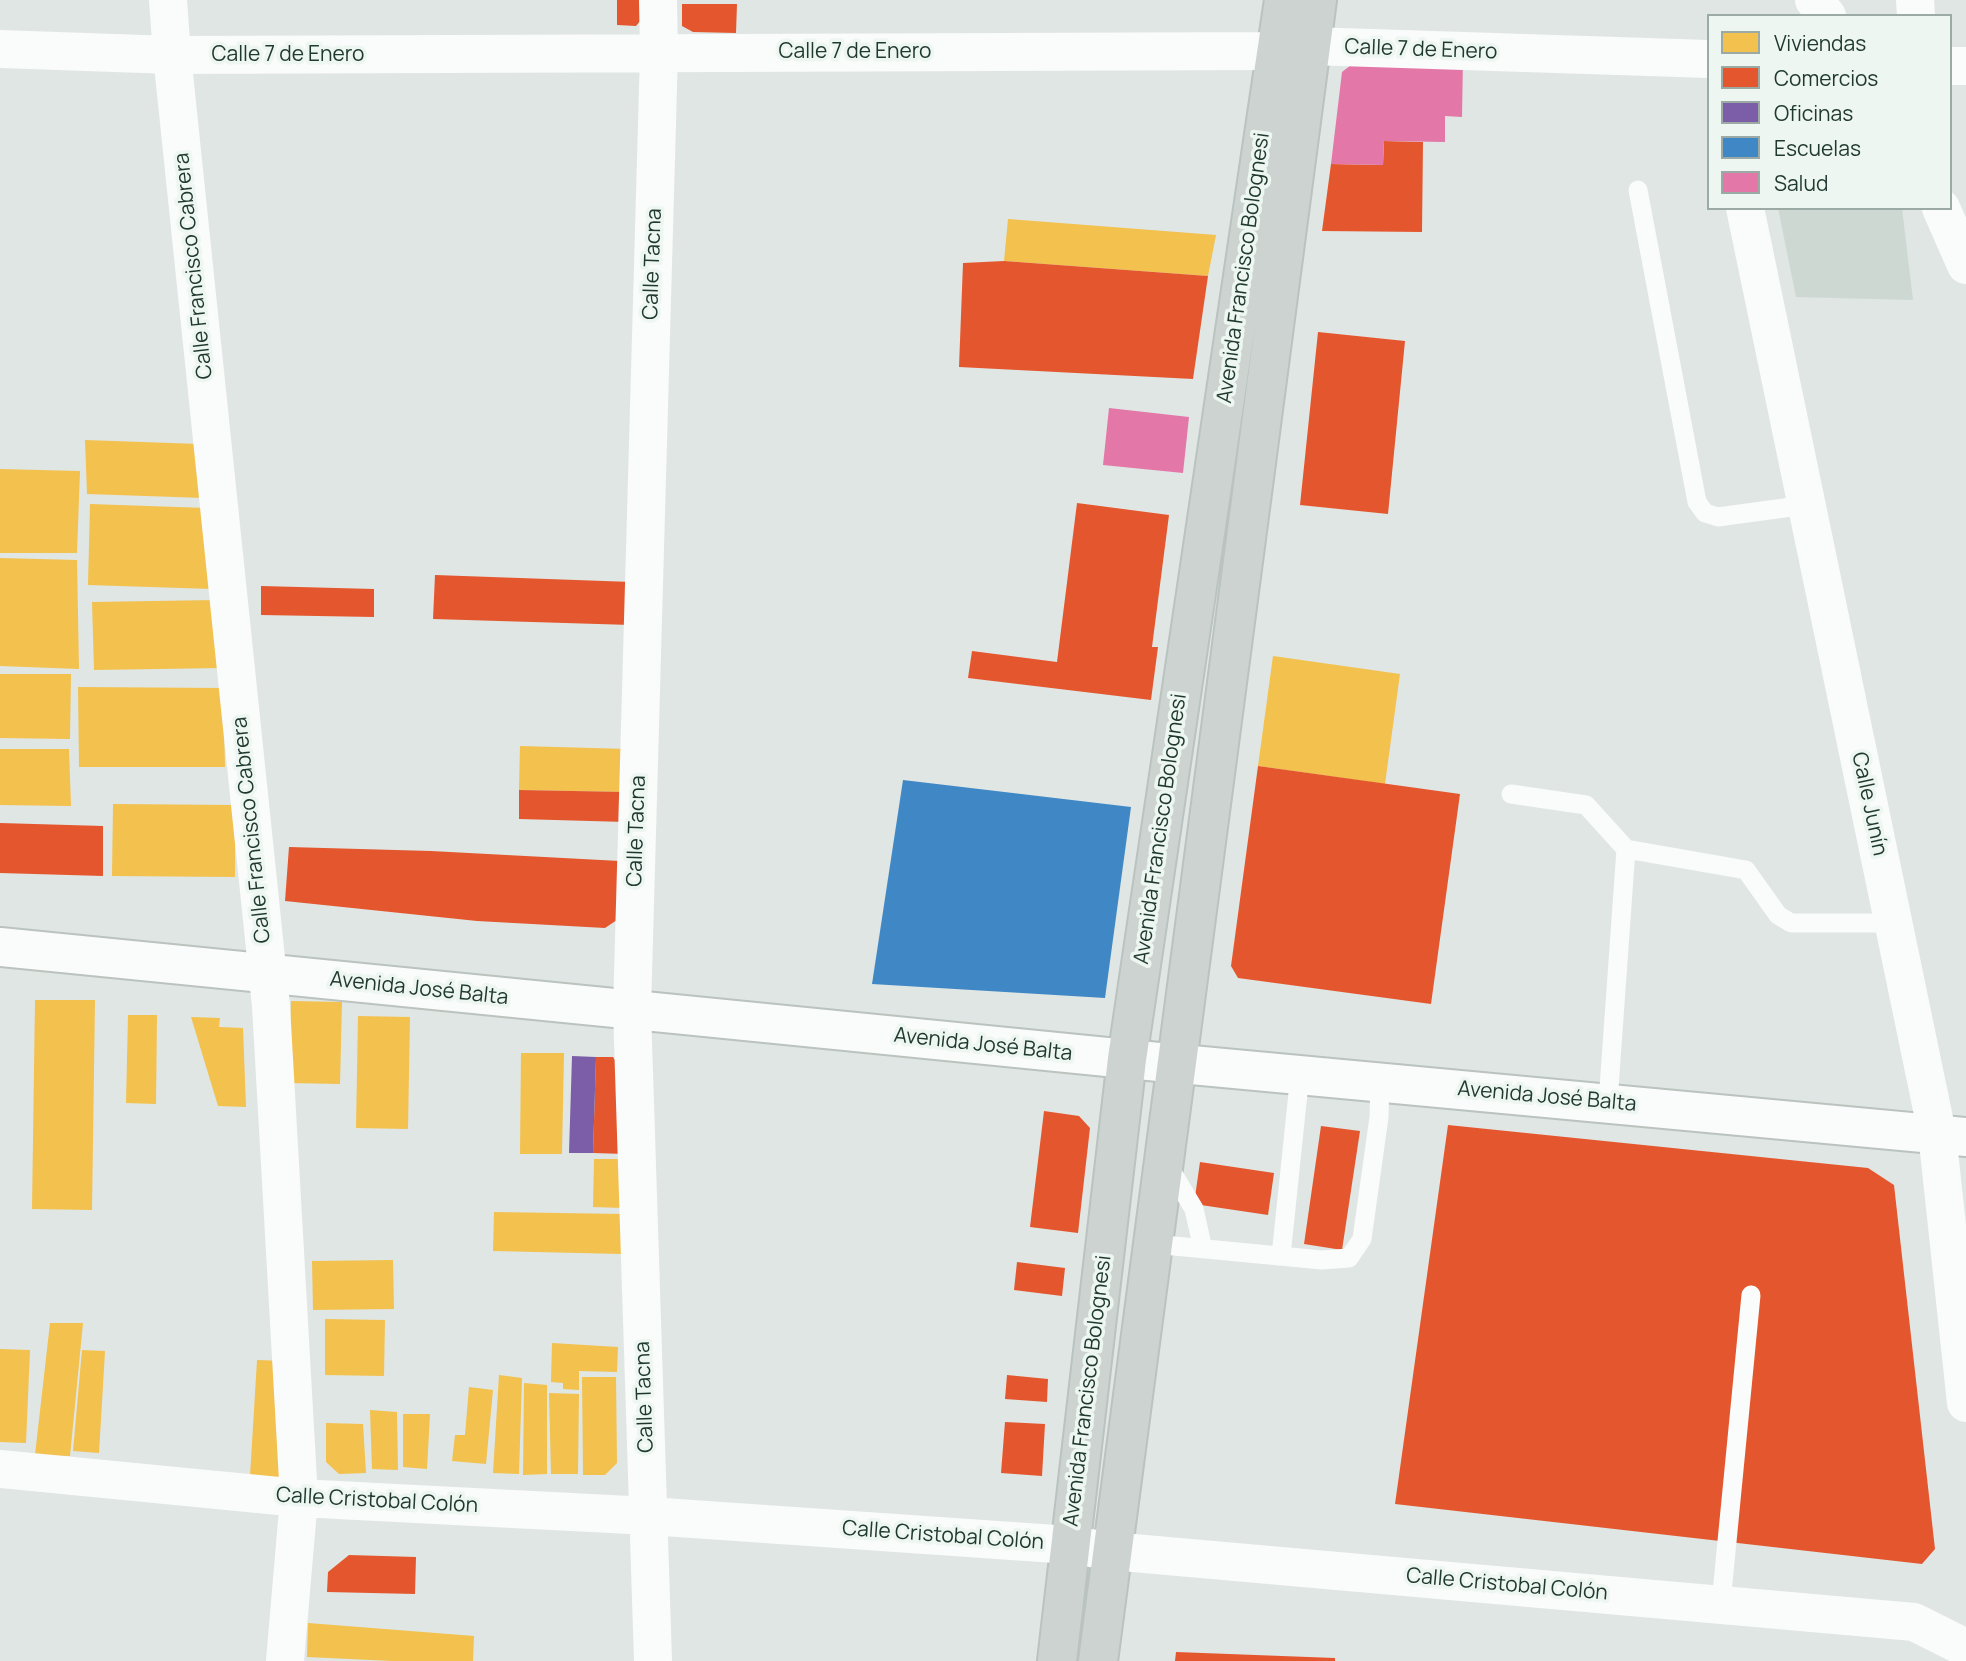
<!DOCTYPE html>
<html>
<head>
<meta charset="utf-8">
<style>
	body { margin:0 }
	#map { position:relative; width:1966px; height:1661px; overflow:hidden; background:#e0e6e3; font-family:Manrope,sans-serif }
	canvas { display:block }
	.legend { position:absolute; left:1707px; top:14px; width:245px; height:196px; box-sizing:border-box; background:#edf6f1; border:2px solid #9baaa4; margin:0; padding:9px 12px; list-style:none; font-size:21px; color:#1f3830 }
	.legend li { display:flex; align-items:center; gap:14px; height:35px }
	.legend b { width:35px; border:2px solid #9baaa4 }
</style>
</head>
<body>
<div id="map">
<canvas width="1966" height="1661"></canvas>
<ul class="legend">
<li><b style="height:19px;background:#f2c14e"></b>Viviendas</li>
<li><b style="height:19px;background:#e4572e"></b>Comercios</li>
<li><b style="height:19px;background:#7b5ea7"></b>Oficinas</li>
<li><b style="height:19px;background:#3f88c5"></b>Escuelas</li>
<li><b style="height:19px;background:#e377a8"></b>Salud</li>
</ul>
</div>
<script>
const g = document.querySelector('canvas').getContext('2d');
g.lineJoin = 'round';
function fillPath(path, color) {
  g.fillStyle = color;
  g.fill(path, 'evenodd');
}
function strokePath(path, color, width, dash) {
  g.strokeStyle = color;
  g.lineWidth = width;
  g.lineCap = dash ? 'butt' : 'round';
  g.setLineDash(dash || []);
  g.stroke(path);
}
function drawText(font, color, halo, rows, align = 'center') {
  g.font = font + ' Manrope,sans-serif';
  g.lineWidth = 7;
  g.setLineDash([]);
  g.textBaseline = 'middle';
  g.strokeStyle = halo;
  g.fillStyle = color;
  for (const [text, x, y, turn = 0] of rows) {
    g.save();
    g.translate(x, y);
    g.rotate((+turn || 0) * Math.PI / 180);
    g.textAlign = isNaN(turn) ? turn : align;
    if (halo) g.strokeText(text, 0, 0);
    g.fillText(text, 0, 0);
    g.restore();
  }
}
fillPath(new Path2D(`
	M1778,208H1902L1913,300L1796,297Z`), '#ced8d3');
fillPath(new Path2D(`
	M1008,219L1216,235L1208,276L1004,261Z
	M85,440L199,444L204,498L87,494Z
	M0,469L80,471L77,553H0Z
	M90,504L206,508L212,589L88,585Z
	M0,558L77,560L79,669L0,666Z
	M216,600L222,668L94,670L92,602Z
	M1273,656L1400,674L1385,784L1258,766Z
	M0,674H71L70,739L0,738Z
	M78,687L223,688L225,767H79Z
	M520,746L628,749L627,792L519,790Z
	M0,749H69L71,806L0,805Z
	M113,804L235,805V877L112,876Z
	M35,1000H95L92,1210L32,1209Z
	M291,1001L342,1002L340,1084L288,1083Z
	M128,1015H157L156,1104L126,1103Z
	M358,1016L410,1017L408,1129L356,1128Z
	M191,1017L220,1018L219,1027L243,1028L246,1107L218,1106Z
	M521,1053H564L562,1154H520Z
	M594,1159H624L623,1208L593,1207Z
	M494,1212L623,1214L622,1254L493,1251Z
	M393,1260L394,1309L313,1310L312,1261Z
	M325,1319L385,1320L384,1376L325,1375Z
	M50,1323H83L70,1456L35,1455Z
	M552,1343L618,1347L617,1372L579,1371V1390L563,1389V1383L551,1382Z
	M0,1349L30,1350L26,1443L0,1442Z
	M82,1350L105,1351L99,1453L73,1451Z
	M257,1360L285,1361V1465L278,1478L250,1476Z
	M499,1375L522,1378L519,1474L493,1473Z
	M582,1377H616L617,1463L605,1475H583Z
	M524,1383L547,1385V1474L523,1475Z
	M469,1387L493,1390L486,1464L452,1461L455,1435H465Z
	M549,1393L579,1394L578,1474H551Z
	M370,1410L397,1412L398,1470L372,1469Z
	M403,1414H430L427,1469L403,1467Z
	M326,1423L363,1424L366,1473L339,1474L326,1462Z
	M308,1623L474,1636L473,1661H392L307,1657Z`), '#f2c14e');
fillPath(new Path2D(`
	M617,0H646V14L636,26L617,25Z
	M682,4H737L736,33L693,32L682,26Z
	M1384,141L1423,142L1422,232L1322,231L1331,164L1383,165Z
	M1004,261L1208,276L1193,379L959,367L963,263Z
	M1318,332L1405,341L1388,514L1300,505Z
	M1077,503L1169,515L1152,647H1158L1151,700L968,678L972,651L1057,662Z
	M435,575L632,582L631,625L433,619Z
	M261,586L374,589V617L261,615Z
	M1258,766L1460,794L1431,1004L1238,978L1231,966Z
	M519,790L627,792L626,822L519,819Z
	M0,823L103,826V876L0,873Z
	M289,847L431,851L620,861L617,920L605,928L477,921L285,901Z
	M596,1057H613L627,1078L625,1154L593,1153Z
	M1044,1111L1079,1116L1090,1128L1078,1233L1030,1227Z
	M1448,1125L1868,1168L1894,1185L1935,1549L1922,1564L1395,1504Z
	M1321,1126L1360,1131L1342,1250L1304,1244Z
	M1200,1162L1274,1173L1268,1215L1194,1204Z
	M1017,1262L1065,1268L1062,1296L1014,1290Z
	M1007,1375L1048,1379L1047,1402L1005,1399Z
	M1005,1422L1045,1424L1042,1476L1001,1473Z
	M349,1555L416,1557L415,1594L327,1592L328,1572Z
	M1176,1652L1335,1658V1661H1175Z`), '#e4572e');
fillPath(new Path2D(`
	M572,1056L596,1057L593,1153H569Z`), '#7b5ea7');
fillPath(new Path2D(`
	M903,780L1131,807L1105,998L872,984Z`), '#3f88c5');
fillPath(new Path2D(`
	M1361,57L1463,59L1462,117L1445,116V142L1384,141L1383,165L1331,164L1342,72Z
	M1109,408L1189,417L1183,473L1103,465Z`), '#e377a8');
const secondary = new Path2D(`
	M0,947L1127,1059L1966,1137`);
const primary = new Path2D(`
	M1057,1661L1127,1059L1284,0
	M1098,1661L1317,0`);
strokePath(secondary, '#bac3be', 42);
strokePath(primary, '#bac3c0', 42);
strokePath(new Path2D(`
	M1638,190L1697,502L1705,513L1718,517L1806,505
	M1511,794L1586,805L1626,849L1746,870L1778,915L1791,923H1893
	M1608,1102L1626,849
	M1167,1164L1194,1209L1203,1249
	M1153,1244L1322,1260L1349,1258L1362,1239L1379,1117L1380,1081
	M1281,1256L1300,1074
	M1721,1603L1751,1295`), '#fafbfb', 19);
strokePath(new Path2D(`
	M168,0L172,55L271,1006L299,1498L285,1661
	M1814,0L1827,16
	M1915,0L1916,16
	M0,49L172,55L1276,51L1310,46L1709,59
	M1950,66H1966
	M1745,208L1937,1133L1966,1403
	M1941,208L1966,265
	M0,1469L299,1498L649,1516L1070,1545L1111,1551L1914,1622L1962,1646
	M653,1661L632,1010L659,52L658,0`), '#fafbfb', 38);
strokePath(secondary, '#fafbfb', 38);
strokePath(primary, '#ccd3d1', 38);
drawText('21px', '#1f3830', '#edf6f1', [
	["Calle 7 de Enero",1421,50,2],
	["Calle 7 de Enero",855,52],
	["Calle 7 de Enero",288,55],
	["Calle Tacna",653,264,-88],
	["Calle Francisco Cabrera",194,266,-96],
	["Avenida Francisco Bolognesi",1244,268,-82],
	["Calle Junín",1869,804,78],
	["Avenida Francisco Bolognesi",1161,829,-82],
	["Calle Francisco Cabrera",252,830,-96],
	["Calle Tacna",637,831,-88],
	["Avenida José Balta",419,989,6],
	["Avenida José Balta",983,1045,6],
	["Avenida José Balta",1547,1097,5],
	["Avenida Francisco Bolognesi",1088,1391,-83],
	["Calle Tacna",645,1397,-92],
	["Calle Cristobal Colón",377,1501,3],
	["Calle Cristobal Colón",943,1536,4],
	["Calle Cristobal Colón",1507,1585,5]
]);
</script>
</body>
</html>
